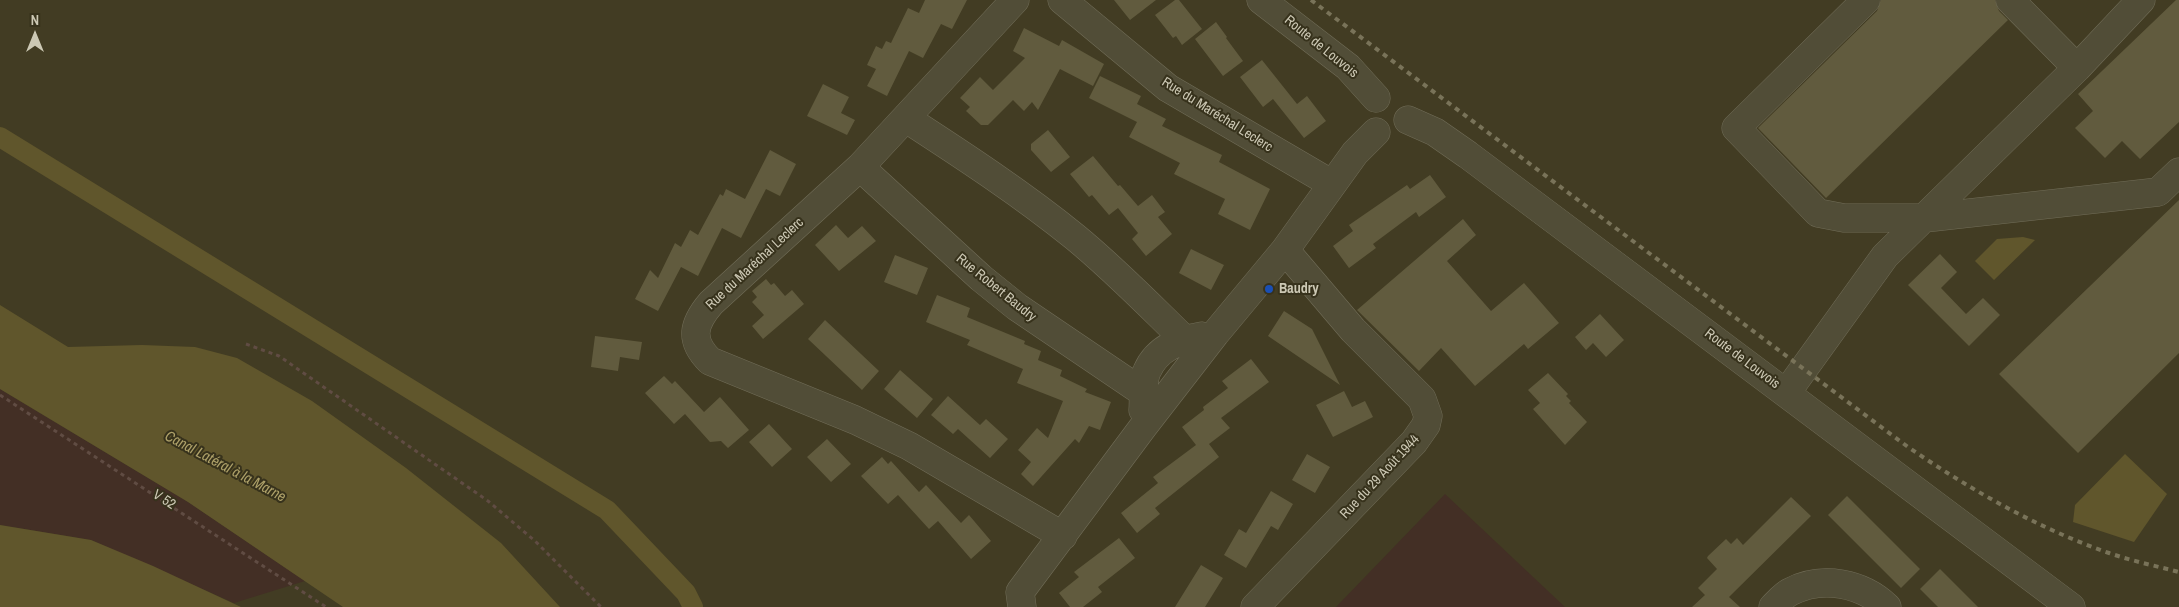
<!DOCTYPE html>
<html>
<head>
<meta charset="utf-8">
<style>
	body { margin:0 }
	#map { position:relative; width:2179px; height:607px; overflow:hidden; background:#423c23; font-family:"Archivo Narrow",sans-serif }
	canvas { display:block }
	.north { position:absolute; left:10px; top:10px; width:50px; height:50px; -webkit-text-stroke:4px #37321c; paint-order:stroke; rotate:0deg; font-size:14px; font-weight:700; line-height:20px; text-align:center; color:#ccc8b4 }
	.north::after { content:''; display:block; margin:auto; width:18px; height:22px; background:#ccc8b4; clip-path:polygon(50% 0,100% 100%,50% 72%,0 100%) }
</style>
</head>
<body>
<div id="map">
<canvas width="2179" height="607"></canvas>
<div class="north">N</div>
</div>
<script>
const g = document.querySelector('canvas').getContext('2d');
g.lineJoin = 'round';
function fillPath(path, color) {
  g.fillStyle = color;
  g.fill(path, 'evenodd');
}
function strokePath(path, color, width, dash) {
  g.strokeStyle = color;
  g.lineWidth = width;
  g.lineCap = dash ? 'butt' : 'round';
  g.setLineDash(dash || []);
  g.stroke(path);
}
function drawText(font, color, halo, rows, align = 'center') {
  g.font = font + ' "Archivo Narrow",sans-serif';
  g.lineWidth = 4;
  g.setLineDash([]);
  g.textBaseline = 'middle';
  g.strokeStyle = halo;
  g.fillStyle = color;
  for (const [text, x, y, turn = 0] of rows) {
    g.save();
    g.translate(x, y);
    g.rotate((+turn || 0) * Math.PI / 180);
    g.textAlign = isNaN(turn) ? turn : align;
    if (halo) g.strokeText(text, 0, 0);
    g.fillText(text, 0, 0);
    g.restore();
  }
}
fillPath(new Path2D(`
	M0,389L188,502L305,581L234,603L91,540L0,525Z
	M1445,494L1565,607H1336Z`), '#432f25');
fillPath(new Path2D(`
	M2023,237L2035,240L1994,280L1975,261L1997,239Z
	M0,305L68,347L142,345L195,347L237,358L312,401L406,468L501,543L560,607H343L188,502L0,389Z
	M2125,454L2167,494L2134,542L2073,522L2075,505Z
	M0,525L91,540L153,566L241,607H0Z`), '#60562c');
strokePath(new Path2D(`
	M0,137L607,510L686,593L693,607`), '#60562c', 20);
fillPath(new Path2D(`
	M925,0H967L952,29L941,24L923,58L909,51L887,96L867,86L876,69L867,65L876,46L882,49L886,41L891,43L908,8L919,13Z
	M1114,0H1156L1130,20Z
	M1175,0H1179L1202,29L1182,45L1176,36L1173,38L1155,15Z
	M1881,0H1995L1999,11L2008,20L1826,198L1758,128L1877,11Z
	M2176,0H2179V122L2140,159L2122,141L2105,158L2075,128L2093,111L2078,94Z
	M1216,22L1227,37L1226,38L1243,61L1223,76L1195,39Z
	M1024,28L1059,46L1062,40L1104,64L1093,86L1060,69L1038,110L1032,102L1024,111L1013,100L988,125H981L966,111L970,107L960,98L980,77L993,90L1025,58L1013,51Z
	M1262,60L1297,104L1307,96L1326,121L1304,138L1273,99L1263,107L1240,77Z
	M1100,76L1141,96L1137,104L1166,119L1162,126L1222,155L1219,162L1270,189L1250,230L1218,214L1225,199L1174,174L1180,163L1129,137L1137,122L1089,98Z
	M823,84L849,97L841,113L855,120L847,135L807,116Z
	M1048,130L1070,157L1051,172L1031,150V144Z
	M770,150L796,164L780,196L766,189L741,238L722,228L698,276L681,267L658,311L635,299L650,270L658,278L675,243L681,247L690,230L698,235L720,194L723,196L726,189L745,199Z
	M1093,156L1118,186L1120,185L1138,206L1152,195L1165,212L1158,217L1172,234L1146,256L1132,239L1138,233L1118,208L1109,215L1092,195L1089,197L1070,174Z
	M1430,175L1446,197L1419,217L1416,212L1373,244L1376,248L1349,268L1333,246L1353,231L1349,225L1407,185L1410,189Z
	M2179,200V353L2078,453L1999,374Z
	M1463,219L1476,235L1447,261L1491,311L1524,283L1559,323L1528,349L1524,344L1475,386L1441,348L1419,371L1357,310Z
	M836,225L848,238L862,226L876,241L839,271L815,245Z
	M1191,249L1224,265L1211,290L1179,273Z
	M1940,254L1957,272L1941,288L1966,314L1983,298L2000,315L1969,346L1908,285Z
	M895,255L928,268L917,295L884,282Z
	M766,279L771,285L774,283L785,296L792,290L804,304L763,339L752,326L764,315L752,302L757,297L752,291Z
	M937,295L970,308L967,317L1025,341L1024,344L1041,351L1038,360L1062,370L1060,376L1087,389L1085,392L1111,402L1100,430L1089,426L1079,443L1075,439L1033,486L1021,474L1031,462L1018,450L1037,428L1048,438L1063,401L1017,383L1023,369L967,345L970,340L926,322Z
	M1284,311L1312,329L1340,385L1268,336Z
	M1600,314L1624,340L1606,357L1593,343L1586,350L1575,337Z
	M825,320L879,371L862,390L808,339Z
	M595,336L642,342L639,360L620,357L618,371L591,367Z
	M1251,359L1269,382L1221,418L1230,428L1209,444L1219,457L1155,508L1160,514L1137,533L1121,513L1158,483L1153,477L1196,445L1182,427L1204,410L1203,407L1228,388L1222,381Z
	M900,370L933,399L917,418L884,389Z
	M1548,373L1568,394L1566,396L1571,401L1569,403L1587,422L1565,445L1533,409L1540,403L1528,390Z
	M664,376L672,384L675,381L704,412L720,397L749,430L728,448L721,441L710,442L685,414L674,424L645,393Z
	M1344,391L1352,407L1365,401L1373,417L1333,437L1316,405Z
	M948,396L980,425L986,419L1008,439L990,458L958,429L953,434L931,415Z
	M769,424L792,449L772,467L749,442Z
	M827,439L851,464L831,482L807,457Z
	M1307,454L1330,467L1315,493L1292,480Z
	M882,457L888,464L891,461L919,492L926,485L961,523L969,515L991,541L971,559L938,521L929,529L898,495L888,504L861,476Z
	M1271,491L1293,504L1278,530L1271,526L1246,568L1224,555L1239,529L1246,533Z
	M1847,496L1920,569L1901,588L1828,515Z
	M1791,497L1811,516L1729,597L1740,607H1692L1705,595L1698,588L1717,569L1707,558L1708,556L1726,539L1731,544L1737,538L1743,545Z
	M1119,538L1135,558L1098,587L1102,592L1083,607H1070L1059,593L1079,577L1074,572Z
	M1201,565L1223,578L1205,607H1175Z
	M1940,569L1978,607H1938L1920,589Z`), '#615b3e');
const minor = new Path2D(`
	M1015,0L860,167L711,303C693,324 689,340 710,361L855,420L909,446L1063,536
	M1062,0L1168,88L1332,184
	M1261,0L1348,67L1376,98
	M1866,0L1736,128L1818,213L1844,218H1925L2158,192L2179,172
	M2010,0L2077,68
	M907,119C964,156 1022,194 1075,237C1114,269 1149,305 1184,339
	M1408,120L1435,132L1468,155L2071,607
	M860,167L981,278L1017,307L1144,393
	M1787,392L1885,256L2077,68L2141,0
	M1143,410C1144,398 1142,381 1147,371C1157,348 1179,340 1202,336
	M1022,607L1020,592L1143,427L1215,334L1285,250L1355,153L1376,132
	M1255,607L1414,442L1426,425L1428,416L1422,399L1353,330L1285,250
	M1773,607C1778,602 1784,595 1790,592C1822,575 1862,583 1887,607`);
strokePath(minor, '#716d58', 29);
strokePath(new Path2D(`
	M246,344L279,356L488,501L535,541L601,607
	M0,395L326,607`), '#604c43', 3, [4, 4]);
strokePath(minor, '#514d37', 28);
strokePath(new Path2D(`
	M1311,0L1908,447C1971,490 2037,528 2109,553C2132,561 2156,566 2179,572`), '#797359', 4, [5, 5]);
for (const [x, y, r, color] of [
	[1269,289,5,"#1a4fb4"]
]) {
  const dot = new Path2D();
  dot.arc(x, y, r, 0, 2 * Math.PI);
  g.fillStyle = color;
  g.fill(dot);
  strokePath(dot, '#37321c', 2);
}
drawText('14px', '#ccc8b4', '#37321c', [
	["Route de Louvois",1321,47,39],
	["Rue du Maréchal Leclerc",1217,115,32],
	["Rue du Maréchal Leclerc",755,264,-43],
	["Rue Robert Baudry",996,288,39],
	["Route de Louvois",1742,359,37],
	["Rue du 29 Août 1944",1380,477,-47],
	["V 52",164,500,33]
]);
drawText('bold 14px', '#ccc8b4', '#37321c', [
	["Baudry",1279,289]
], 'left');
drawText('italic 15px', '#aea169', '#37321c', [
	["Canal Latéral à la Marne",225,467,28]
]);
</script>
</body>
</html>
